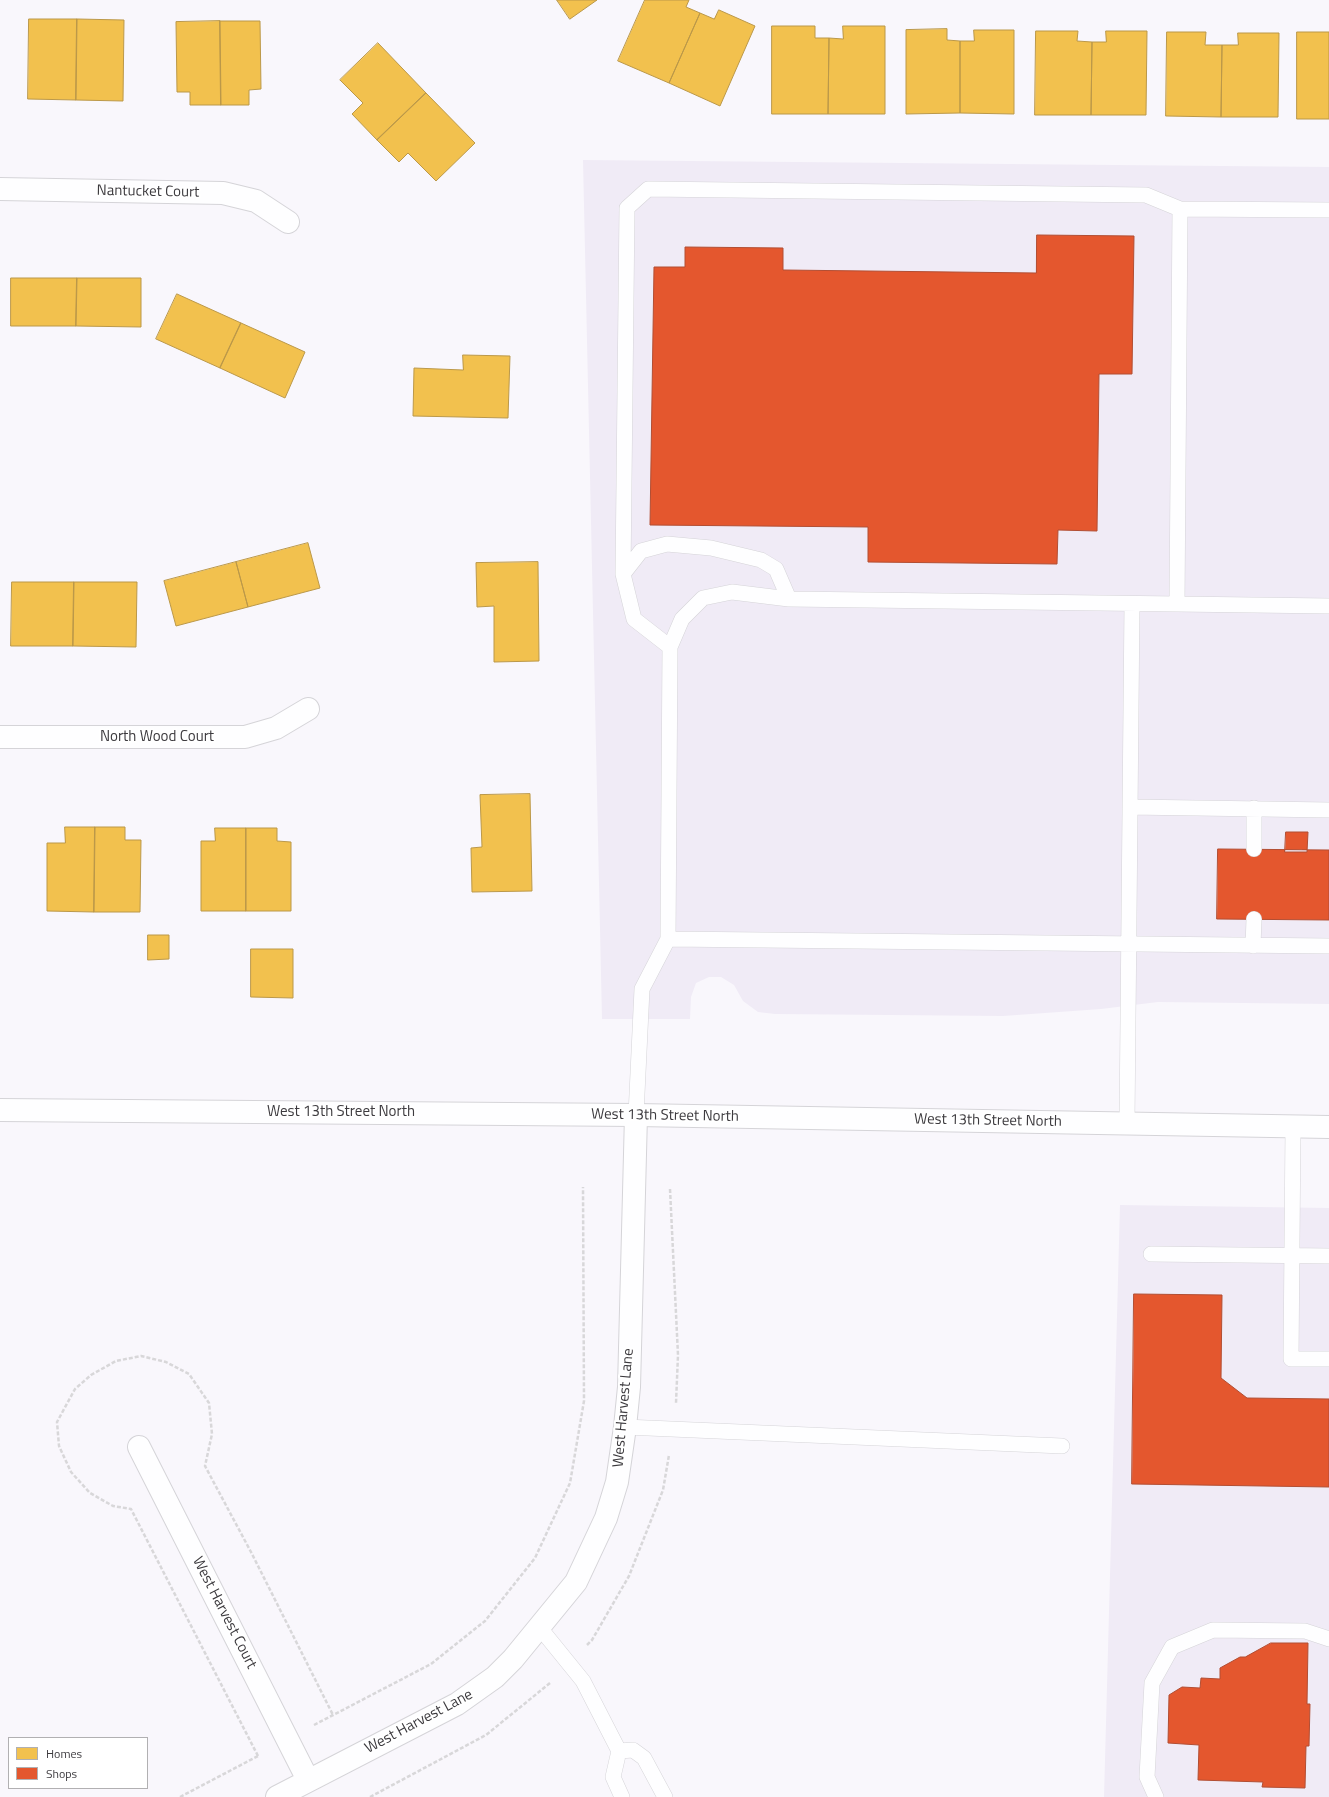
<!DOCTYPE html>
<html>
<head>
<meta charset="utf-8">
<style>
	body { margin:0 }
	#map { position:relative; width:1329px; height:1797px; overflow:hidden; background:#f9f7fc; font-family:"Titillium Web",sans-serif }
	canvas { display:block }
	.legend { position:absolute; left:8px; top:1737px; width:140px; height:52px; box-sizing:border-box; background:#fff; border:1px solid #b1b0b2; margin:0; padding:5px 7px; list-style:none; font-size:12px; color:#3c3a3e }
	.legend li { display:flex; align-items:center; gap:8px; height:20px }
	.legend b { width:20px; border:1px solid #b1b0b2 }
</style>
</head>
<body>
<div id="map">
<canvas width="1329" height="1797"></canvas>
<ul class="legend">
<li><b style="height:11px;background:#f2c14e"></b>Homes</li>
<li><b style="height:11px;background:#e4572e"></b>Shops</li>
</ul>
</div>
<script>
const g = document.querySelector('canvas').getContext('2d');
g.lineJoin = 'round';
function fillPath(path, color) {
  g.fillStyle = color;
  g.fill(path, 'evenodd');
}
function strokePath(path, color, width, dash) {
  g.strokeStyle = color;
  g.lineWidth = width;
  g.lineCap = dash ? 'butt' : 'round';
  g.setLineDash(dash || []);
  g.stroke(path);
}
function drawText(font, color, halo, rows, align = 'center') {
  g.font = font + ' "Titillium Web",sans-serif';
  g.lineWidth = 4;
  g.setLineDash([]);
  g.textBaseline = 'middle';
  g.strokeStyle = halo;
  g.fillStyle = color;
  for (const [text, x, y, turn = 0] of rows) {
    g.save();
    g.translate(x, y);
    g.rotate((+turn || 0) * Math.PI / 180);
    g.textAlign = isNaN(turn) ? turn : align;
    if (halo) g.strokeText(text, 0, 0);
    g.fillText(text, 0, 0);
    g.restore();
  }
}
fillPath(new Path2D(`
	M583,160L1329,167V1004L1158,1002L1101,1009L1003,1016L775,1014L758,1012L743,1001L734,985L721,977H709L696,983L691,997L690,1019H602Z
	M1120,1205L1329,1208V1797H1104Z`), '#f0ebf6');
const homes = new Path2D(`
	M557,0H597L570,19Z
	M645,0H689L686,7L700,13L669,83L618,61Z
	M719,10L755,26L720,106L669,83L700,13L714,19Z
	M29,19H77L76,100L28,99Z
	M77,19L124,20L123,101L76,100Z
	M220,21H260L261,89L249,90V105H221Z
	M220,21L221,105H190V92H177L176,22Z
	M772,26H815V38H829L828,114H772Z
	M843,26H885V114H828L829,38L843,39Z
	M947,29V40L960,41V113L906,114V30Z
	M974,30H1014V114L960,113V41H974Z
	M1036,31H1078L1077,41L1092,42L1091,115H1035Z
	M1106,31H1147L1146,115H1091L1092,42H1106Z
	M1167,32H1206L1205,45H1222L1221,117L1166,116Z
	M1297,32H1329V119H1297Z
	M1238,33H1279L1278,117H1221L1222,45H1238Z
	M378,43L426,93L377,140L352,114L363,103L340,80Z
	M426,93L475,143L436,181L408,153L399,162L377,140Z
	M11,278H77L76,326H11Z
	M77,278H141V327L76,326Z
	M177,294L241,323L220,368L156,339Z
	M241,323L305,352L285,398L220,368Z
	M463,355L510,356L508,418L413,416L414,368L463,370Z
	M308,543L320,588L248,607L236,562Z
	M236,562L248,607L176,626L164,581Z
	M538,562L539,661L494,662V606L477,607L476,563Z
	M12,582H74L73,646H11Z
	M74,582H137L136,647L73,646Z
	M530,794L532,891L472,892L471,848L482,847L480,795Z
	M65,827H95L94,912L47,911V843H65Z
	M95,827H125V840H141L140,912H94Z
	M215,828H246V911H201V841H215Z
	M246,828H277V841L291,842V911H246Z
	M148,935H169V959L148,960Z
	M251,949H293V998L251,997Z`);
fillPath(homes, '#f2c14e');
strokePath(homes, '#bb9849', 1);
const shops = new Path2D(`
	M1037,235L1134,236L1132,374H1099L1097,531L1058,530L1057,564L868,562V527L650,525L654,267H685V247L783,248V270L1036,273Z
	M1286,832H1308L1307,852H1285Z
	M1218,849L1329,850V920L1217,919Z
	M1134,1294L1222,1295L1221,1378L1247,1398L1329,1399V1487L1132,1484Z
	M1271,1643H1308L1307,1704H1310L1309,1746H1306L1305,1788L1262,1787L1263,1782L1198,1780L1199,1745L1168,1743L1169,1695L1182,1687L1200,1688L1201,1678L1220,1679V1668L1240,1657H1245Z`);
fillPath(shops, '#e4572e');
strokePath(shops, '#b24e33', 1);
const service = new Path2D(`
	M1329,210L1180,209L1177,604L1329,606
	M623,574L641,551L667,544L711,548L761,560L776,569L789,599
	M670,647L634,619L623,574L627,208L648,189L1146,195L1180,209
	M1130,807L1329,810
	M1254,849V808
	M668,939L1329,946
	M1253,946L1254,919
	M636,1115L642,989L668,939L670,647L682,619L703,598L732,592L789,599L1177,604
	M1127,1123L1132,604
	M1293,1126L1291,1359H1329
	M1151,1254L1329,1256
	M625,1427L1062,1446
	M540,1628L583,1681L619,1751L613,1777L622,1797
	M619,1751L633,1750L644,1758L665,1797
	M1156,1797L1147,1777L1152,1683L1172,1647L1213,1630L1305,1631L1329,1639`);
const minor = new Path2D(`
	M0,189L223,193L256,201L288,222
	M0,737H245L276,728L308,709
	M139,1447L308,1780
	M277,1797L457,1704L495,1677L513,1659L576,1582L606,1518L617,1482L625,1427L629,1387L636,1115`);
const tertiary = new Path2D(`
	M0,1110L636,1115L1329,1127`);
strokePath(service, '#d5d4d8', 16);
strokePath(minor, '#d5d4d8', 24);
strokePath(tertiary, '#d5d4d8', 24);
strokePath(new Path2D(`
	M670,1189L678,1355L676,1403
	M587,1645L592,1640L629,1576L663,1490L669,1455
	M314,1725L431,1664L485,1621L535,1558L570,1483L584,1401L583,1187
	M258,1756L131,1509L113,1506L90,1493L71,1472L59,1446L57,1422L75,1389L91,1375L116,1361L141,1356L166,1362L189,1374L209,1403L212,1434L205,1466L251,1552L333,1715
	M180,1797L258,1756
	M370,1797L486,1735L550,1683`), '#d8d7d9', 2.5, [4, 2]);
strokePath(service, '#fefeff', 15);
strokePath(minor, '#fefeff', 22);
strokePath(tertiary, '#fefeff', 22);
drawText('15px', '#3c3a3e', '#fff', [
	["Nantucket Court",148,192,1],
	["North Wood Court",157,737],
	["West 13th Street North",341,1112],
	["West 13th Street North",665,1116,1],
	["West 13th Street North",988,1121,1],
	["West Harvest Lane",624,1408,-85],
	["West Harvest Court",224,1613,63],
	["West Harvest Lane",419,1722,-28]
]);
</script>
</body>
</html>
